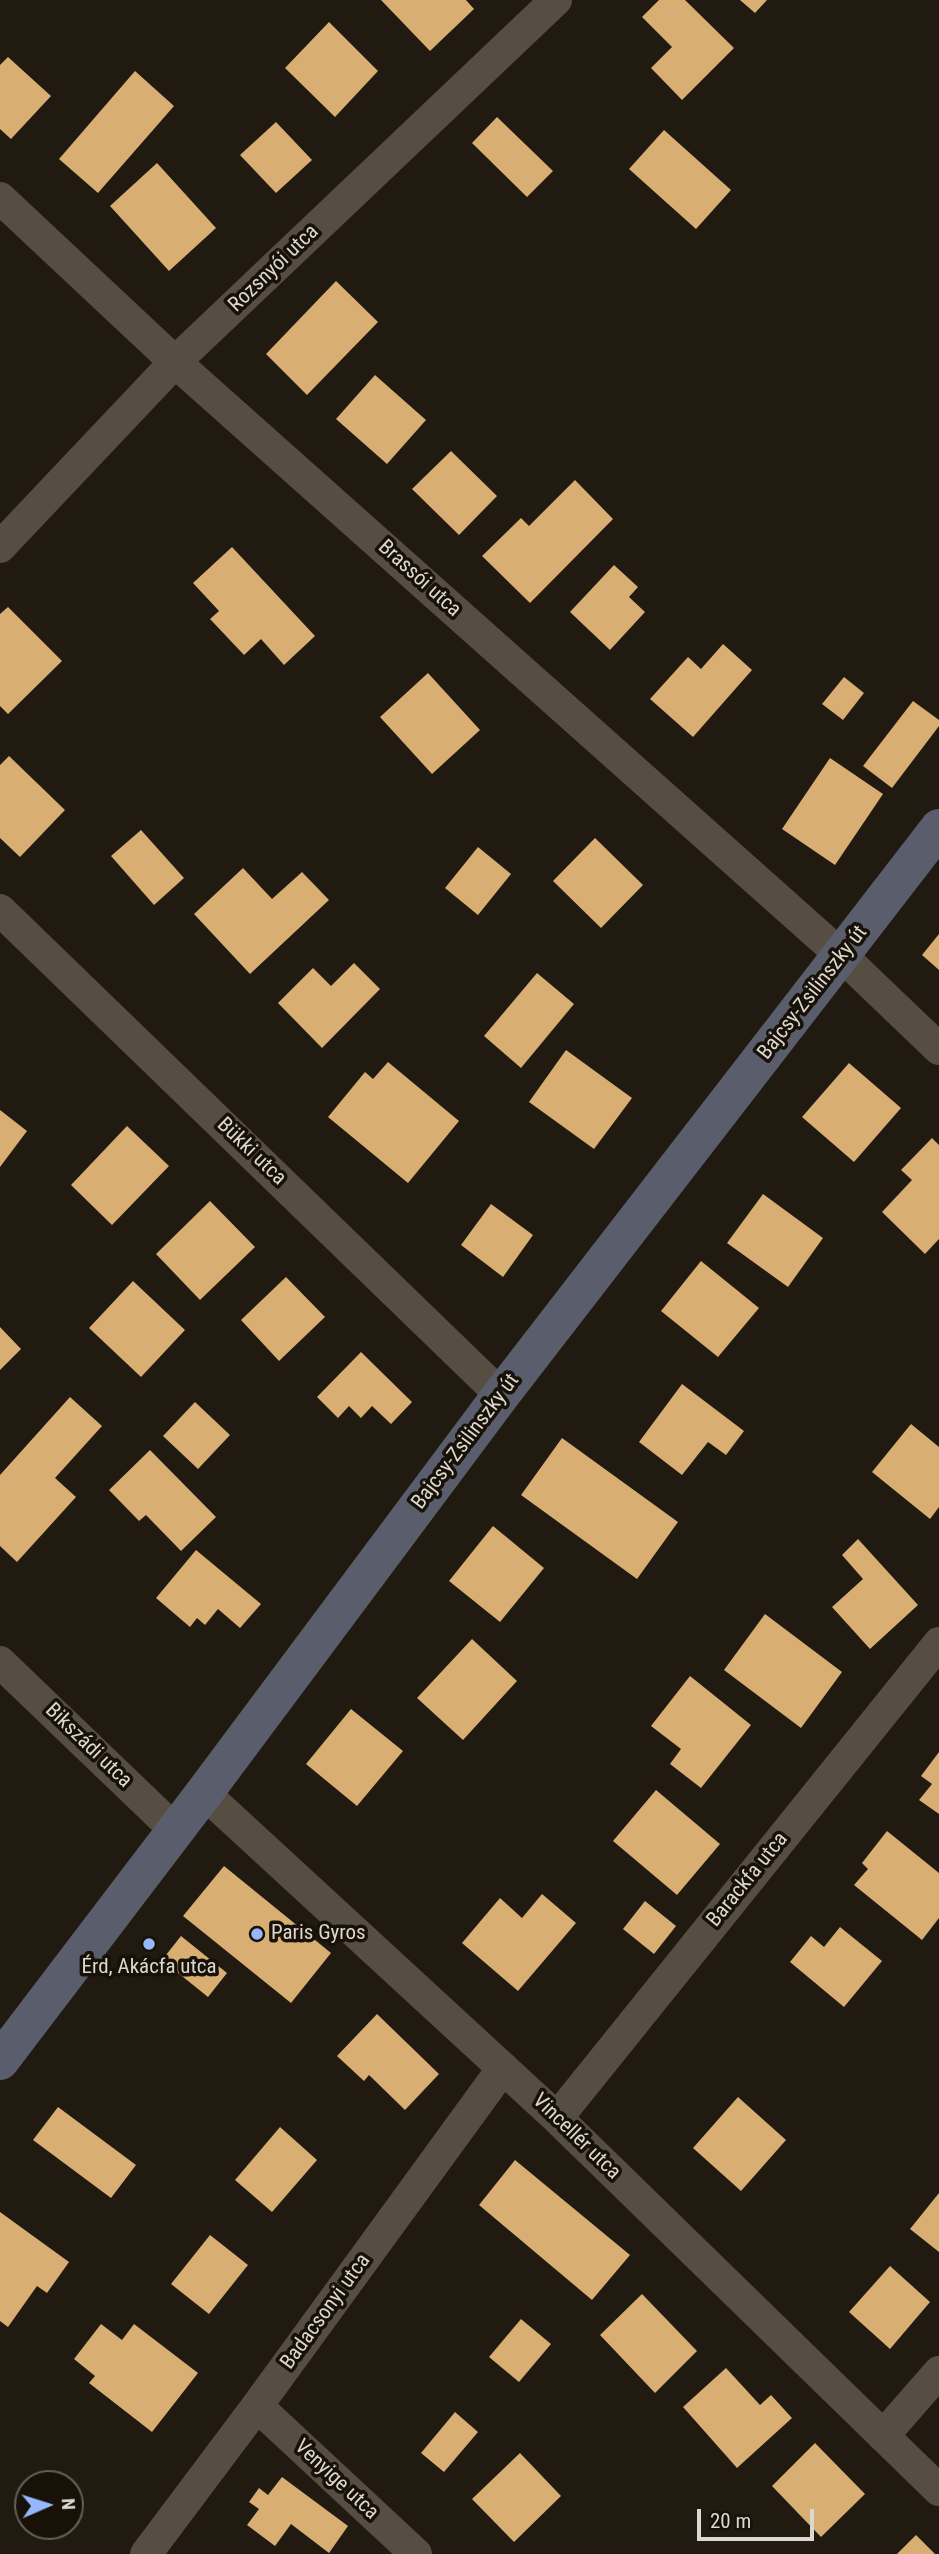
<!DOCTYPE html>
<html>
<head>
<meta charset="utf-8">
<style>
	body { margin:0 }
	#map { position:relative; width:939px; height:2554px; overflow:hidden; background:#211a10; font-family:"Roboto Condensed",sans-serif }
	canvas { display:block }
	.north { position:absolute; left:14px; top:2470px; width:70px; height:70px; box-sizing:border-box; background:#171107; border:2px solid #666057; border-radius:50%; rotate:87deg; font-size:19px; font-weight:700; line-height:28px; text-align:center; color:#dcd7d0 }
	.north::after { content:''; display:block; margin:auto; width:24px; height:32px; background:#96b6fd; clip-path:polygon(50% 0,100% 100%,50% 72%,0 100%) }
	.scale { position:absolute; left:697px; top:2509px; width:117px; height:32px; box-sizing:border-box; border:4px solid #dcd7d0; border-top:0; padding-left:9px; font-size:21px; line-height:24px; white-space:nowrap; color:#dcd7d0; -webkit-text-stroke:5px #171107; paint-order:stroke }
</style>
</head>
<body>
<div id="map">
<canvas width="939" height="2554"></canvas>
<div class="north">N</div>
<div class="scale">20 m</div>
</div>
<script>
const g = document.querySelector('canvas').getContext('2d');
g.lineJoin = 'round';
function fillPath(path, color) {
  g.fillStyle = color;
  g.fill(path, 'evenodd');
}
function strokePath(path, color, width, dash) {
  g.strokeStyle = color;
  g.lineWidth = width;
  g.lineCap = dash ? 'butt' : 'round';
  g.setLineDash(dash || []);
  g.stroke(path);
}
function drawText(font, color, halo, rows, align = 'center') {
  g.font = font + ' "Roboto Condensed",sans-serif';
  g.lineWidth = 7;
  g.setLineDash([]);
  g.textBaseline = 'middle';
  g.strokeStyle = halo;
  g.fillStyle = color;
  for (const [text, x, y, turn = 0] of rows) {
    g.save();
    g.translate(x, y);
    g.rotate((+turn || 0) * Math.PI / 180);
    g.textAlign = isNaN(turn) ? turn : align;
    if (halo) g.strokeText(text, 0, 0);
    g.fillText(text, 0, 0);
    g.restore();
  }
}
fillPath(new Path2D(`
	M381,0H466L474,9L430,51Z
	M659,0H685L734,48L682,100L651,68L672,47L642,17Z
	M740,0H767L755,13Z
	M329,22L378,71L335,117L285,68Z
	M8,57L51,96L11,139L0,129V65Z
	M135,71L174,106L98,193L59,159Z
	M497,117L553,171L527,197L472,143Z
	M276,122L312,160L276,193L240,155Z
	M664,130L731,190L696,229L629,169Z
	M157,163L216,228L169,271L110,206Z
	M336,281L378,322L307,395L266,354Z
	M375,375L426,420L387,464L336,419Z
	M451,451L497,496L459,535L412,489Z
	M575,480L613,519L530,603L482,556L521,518L529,526Z
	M232,547L315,636L284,665L261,639L244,655L210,619L219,611L193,583Z
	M614,565L638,587L629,597L645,612L610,650L570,612Z
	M8,607L62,661L8,714L0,706V614Z
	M723,644L752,670L693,737L650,699L688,657L701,669Z
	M428,673L480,730L432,774L380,717Z
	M844,677L864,693L843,720L822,704Z
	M913,701L939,720V726L892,788L863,766Z
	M9,756L65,810L20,857L0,838V765Z
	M830,758L883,794L835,865L782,829Z
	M141,830L184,878L154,905L111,856Z
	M595,838L643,885L601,928L553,881Z
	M478,847L511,874L478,915L445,888Z
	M243,868L272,899L302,872L329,900L250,974L194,914Z
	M939,934V970L922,955Z
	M354,963L380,989L322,1048L278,1003L313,968L331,986Z
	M537,973L574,1004L521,1068L484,1036Z
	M566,1050L632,1098L594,1149L529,1102Z
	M388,1062L459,1121L408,1183L328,1117L365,1072L373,1079Z
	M849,1063L901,1108L854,1162L802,1117Z
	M0,1110L27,1131L0,1167Z
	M127,1126L169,1166L112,1225L71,1185Z
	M932,1138L939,1145V1239L925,1254L882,1212L912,1180L901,1170Z
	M763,1194L823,1238L788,1287L727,1243Z
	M210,1201L255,1247L200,1300L156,1254Z
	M491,1204L533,1235L503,1277L461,1245Z
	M701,1261L759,1308L718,1357L661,1311Z
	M286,1277L325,1317L279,1361L241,1320Z
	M133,1281L185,1330L141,1377L89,1328Z
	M0,1327L21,1349L0,1370Z
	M361,1352L412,1402L391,1424L372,1406L361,1418L349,1406L338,1418L317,1397Z
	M682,1384L744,1431L726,1455L708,1442L682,1475L639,1442Z
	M70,1397L102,1426L55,1478L76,1497L17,1562L0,1546V1475Z
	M195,1402L230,1435L198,1469L163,1436Z
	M911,1424L939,1447V1507L930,1519L872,1472Z
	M562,1438L678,1522L637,1579L521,1495Z
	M150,1450L216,1517L181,1551L146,1515L139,1521L109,1490Z
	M493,1526L544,1568L500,1622L449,1581Z
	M858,1539L918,1605L870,1649L832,1607L863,1579L842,1555Z
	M196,1550L261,1604L240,1628L218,1609L205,1625L197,1618L190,1627L156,1598Z
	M765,1614L842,1672L801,1728L724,1670Z
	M472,1639L517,1681L463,1740L417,1698Z
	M690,1676L751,1725L701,1788L670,1764L681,1749L651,1726Z
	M351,1709L403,1751L357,1806L306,1764Z
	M939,1752V1814L919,1800L932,1784L921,1776Z
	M656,1790L720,1844L677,1895L613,1841Z
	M887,1831L939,1873V1918L922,1940L854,1885L868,1869L862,1863Z
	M224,1866L331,1953L291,2003L183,1916Z
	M542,1894L576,1923L518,1991L462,1943L500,1898L522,1918Z
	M645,1901L676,1926L654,1954L623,1929Z
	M840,1927L882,1961L844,2007L790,1962L811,1936L824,1947Z
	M181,1936L227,1973L208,1997L162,1960Z
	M377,2014L439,2074L405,2110L369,2075L364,2081L337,2056Z
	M738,2097L786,2140L741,2191L693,2148Z
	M58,2107L136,2165L111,2198L33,2140Z
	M280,2127L317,2160L272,2212L235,2180Z
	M515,2160L630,2255L592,2300L479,2205Z
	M939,2193V2252L910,2229Z
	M0,2212L69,2262L47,2293L37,2286L8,2327L0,2321Z
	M210,2235L248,2265L209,2314L171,2284Z
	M890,2266L930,2302L890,2349L849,2312Z
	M642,2294L697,2351L655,2393L600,2335Z
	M521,2319L551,2344L519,2382L489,2357Z
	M101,2324L122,2340L134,2324L198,2373L152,2432L89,2383L95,2376L74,2359Z
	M726,2368L760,2405L771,2395L792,2418L737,2468L683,2407Z
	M455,2412L478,2432L444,2472L421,2453Z
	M815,2443L865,2494L821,2537L772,2486Z
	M520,2453L561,2496L514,2542L472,2499Z
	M282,2477L348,2526L329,2553L291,2524L275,2546L247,2525L259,2509L249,2502L259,2488L268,2495Z
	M916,2535L935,2554H897Z`), '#d8ae73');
strokePath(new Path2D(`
	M0,198L175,362L842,956L939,1049
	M0,547L175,362L556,0
	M0,910L501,1395
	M0,1662L175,1830
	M204,1793L557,2118L939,2490
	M557,2118L939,1643
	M257,2406L416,2554
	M883,2436L939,2372
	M146,2554L257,2406L503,2068`), '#564e43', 32);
strokePath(new Path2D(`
	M0,2061L204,1793L501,1395L939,828`), '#5a5e6c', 38);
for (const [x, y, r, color] of [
	[257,1934,7,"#96b6fd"],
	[149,1944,7,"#96b6fd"]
]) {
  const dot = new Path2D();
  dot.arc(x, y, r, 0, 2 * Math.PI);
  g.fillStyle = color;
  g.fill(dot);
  strokePath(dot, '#171107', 2.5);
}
drawText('21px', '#dcd7d0', '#171107', [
	["Rozsnyói utca",274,269,-44],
	["Brassói utca",419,579,42],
	["Bajcsy-Zsilinszky út",813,993,-52],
	["Bükki utca",251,1152,44],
	["Bajcsy-Zsilinszky út",466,1442,-53],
	["Bikszádi utca",88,1746,44],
	["Barackfa utca",748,1880,-51],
	["Vincellér utca",576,2137,44],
	["Badacsonyi utca",326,2312,-54],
	["Venyige utca",336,2480,43]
]);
drawText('21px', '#dcd7d0', '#171107', [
	["Paris Gyros",271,1934],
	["Érd, Akácfa utca",149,1968,"center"]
], 'left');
</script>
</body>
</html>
